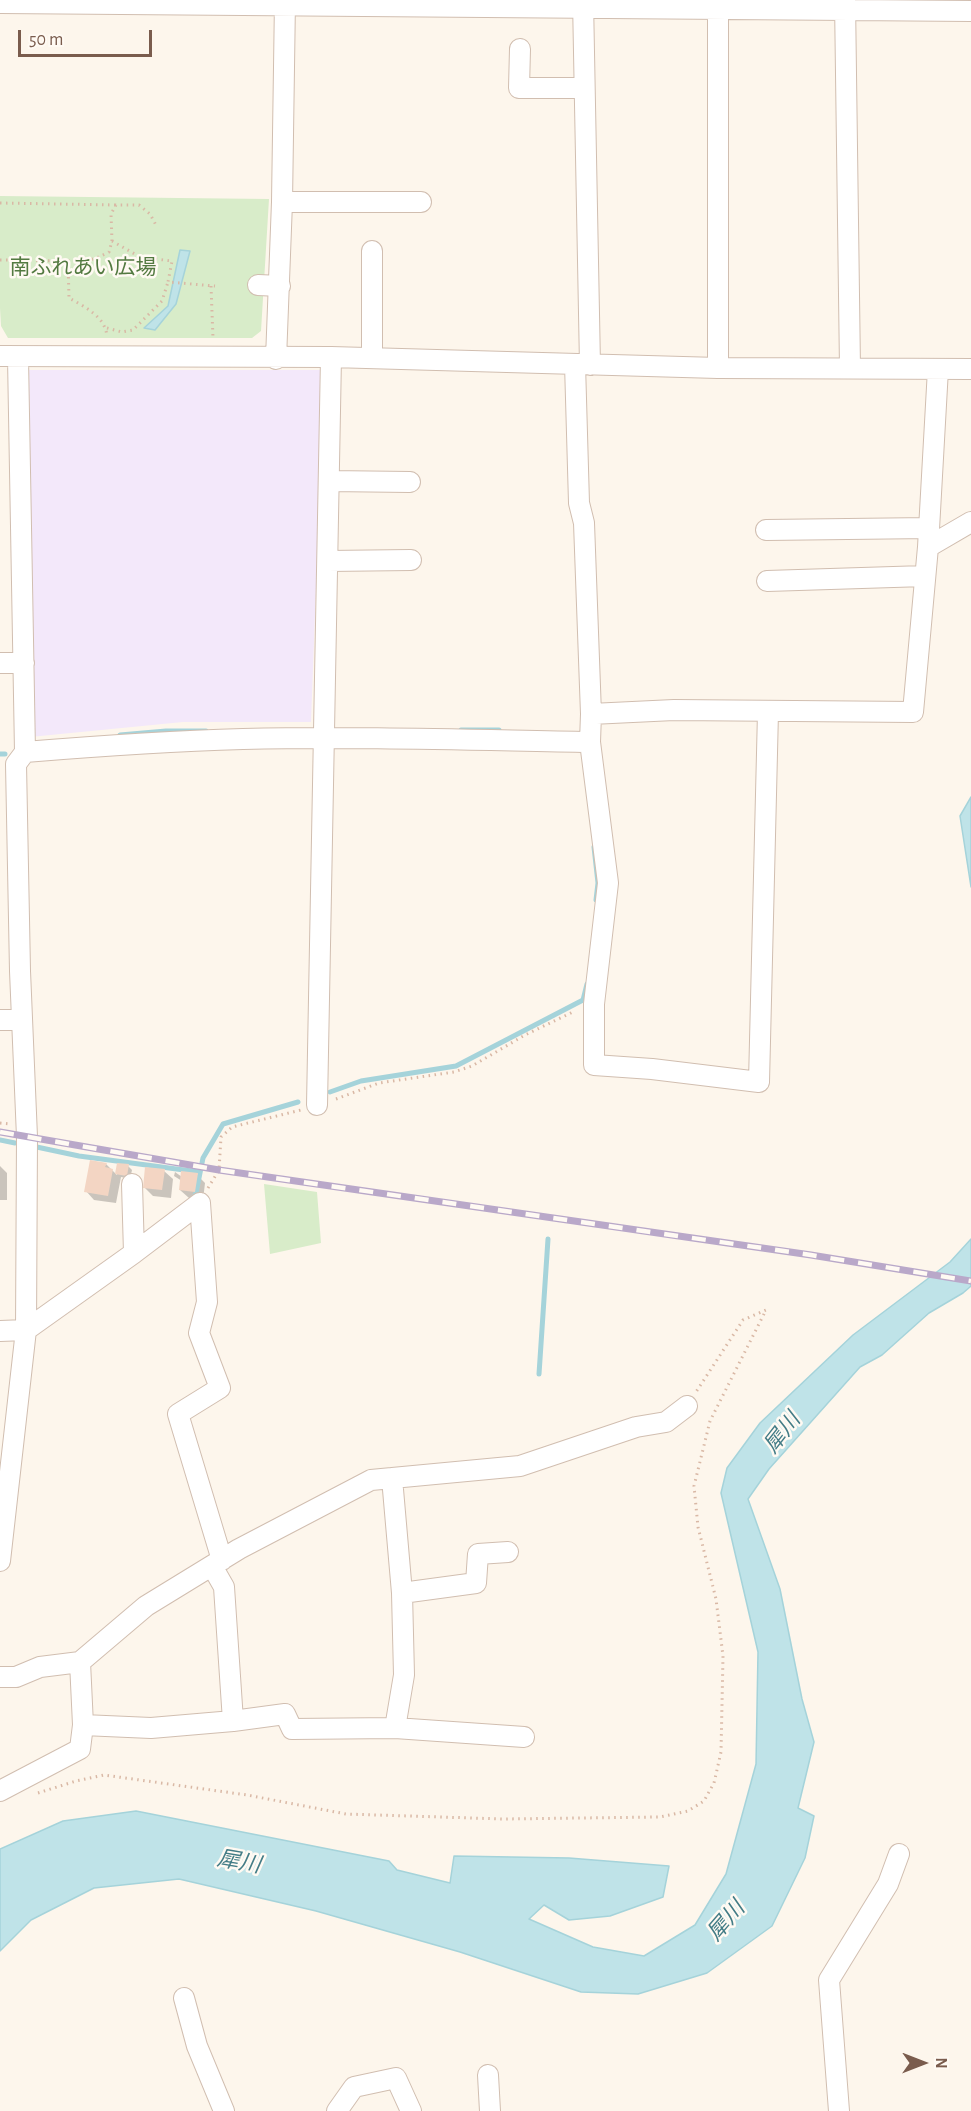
<!DOCTYPE html>
<html>
<head>
<meta charset="utf-8">
<style>
	body { margin:0 }
	#map { position:relative; width:971px; height:2111px; overflow:hidden; background:#fdf6ec; font-family:"Alegreya Sans",sans-serif }
	canvas { display:block }
	.north { position:absolute; left:893px; top:2033px; width:60px; height:60px; -webkit-text-stroke:4px #fffaf3; paint-order:stroke; rotate:90deg; font-size:16px; font-weight:700; line-height:24px; text-align:center; color:#7a5c4d }
	.north::after { content:''; display:block; margin:auto; width:21px; height:27px; background:#7a5c4d; clip-path:polygon(50% 0,100% 100%,50% 72%,0 100%) }
	.scale { position:absolute; left:18px; top:30px; width:134px; height:27px; box-sizing:border-box; border:3px solid #7a5c4d; border-top:0; padding-left:8px; font-size:18px; line-height:21px; white-space:nowrap; color:#7a5c4d; -webkit-text-stroke:4px #fffaf3; paint-order:stroke }
</style>
</head>
<body>
<div id="map">
<canvas width="971" height="2111"></canvas>
<div class="north">N</div>
<div class="scale">50 m</div>
</div>
<script>
const g = document.querySelector('canvas').getContext('2d');
g.lineJoin = 'round';
function fillPath(path, color) {
  g.fillStyle = color;
  g.fill(path, 'evenodd');
}
function strokePath(path, color, width, dash) {
  g.strokeStyle = color;
  g.lineWidth = width;
  g.lineCap = dash ? 'butt' : 'round';
  g.setLineDash(dash || []);
  g.stroke(path);
}
function drawText(font, color, halo, rows, align = 'center') {
  g.font = font + ' "Alegreya Sans","Noto Sans JP",sans-serif';
  g.lineWidth = 5;
  g.setLineDash([]);
  g.textBaseline = 'middle';
  g.strokeStyle = halo;
  g.fillStyle = color;
  for (const [text, x, y, turn = 0] of rows) {
    g.save();
    g.translate(x, y);
    g.rotate((+turn || 0) * Math.PI / 180);
    g.textAlign = isNaN(turn) ? turn : align;
    if (halo) g.strokeText(text, 0, 0);
    g.fillText(text, 0, 0);
    g.restore();
  }
}
fillPath(new Path2D(`
	M25,370H324L311,722H183L30,737Z`), '#f3e8fa');
fillPath(new Path2D(`
	M0,196L269,199L261,331L252,338H8L1,326L0,308Z
	M264,1184L317,1192L321,1243L270,1254Z`), '#d8ecc9');
const water = new Path2D(`
	M180,250L190,251L176,304L155,330L144,328L168,306Z
	M971,797V887L960,816Z
	M971,1239V1286L963,1293L929,1313L882,1355L860,1367L769,1469L748,1499L780,1589L802,1699L814,1742L798,1808L814,1816L805,1858L772,1926L707,1973L638,1994L581,1992L460,1952L316,1911L179,1879L94,1888L31,1920L0,1951V1849L63,1821L136,1811L389,1861L397,1870L450,1883L454,1856L569,1858L669,1866L663,1897L610,1916L569,1920L544,1905L529,1919L593,1947L644,1956L695,1925L726,1874L756,1764L758,1652L721,1493L727,1468L760,1423L853,1335L950,1262Z`);
fillPath(water, '#bfe3e8');
strokePath(water, '#a5d3da', 1.5);
fillPath(new Path2D(`
	M106,1164L117,1175L118,1164L128,1166L132,1170L130,1179L121,1177L116,1203L94,1200L86,1191Z
	M0,1166L7,1173V1200H0Z
	M164,1171L173,1179L171,1198L153,1196L144,1187Z
	M175,1172L182,1177L197,1175L205,1183L203,1200L189,1198L180,1190L182,1181L174,1176Z`), '#0003');
strokePath(new Path2D(`
	M461,730H499
	M120,735L166,731H206
	M0,754H5
	M594,847L598,883L596,900
	M330,1092L361,1081L456,1066L583,1000L587,984
	M0,1140L15,1143
	M32,1146L79,1156L199,1172
	M193,1200L196,1193L203,1158L223,1124L298,1102
	M539,1374L548,1239`), '#a5d3da', 5);
fillPath(new Path2D(`
	M90,1160L107,1163L105,1167L113,1169L108,1196L84,1192Z
	M117,1163L129,1164L127,1176L115,1174Z
	M145,1167L165,1169L162,1190L143,1188Z
	M181,1171L198,1173L195,1192L179,1190Z`), '#f3d5c3');
const minor = new Path2D(`
	M583,0L590,365
	M718,0V368
	M845,0L850,368
	M0,3L971,11
	M520,49L519,88H584
	M282,202H421
	M372,251V358
	M258,285L280,286
	M0,356L331,357L718,368L971,369
	M276,359L282,202L285,0
	M575,364L579,503L584,523L591,714L590,742L608,883L594,1004V1065L652,1069L759,1082L768,712
	M329,481L410,482
	M766,530L929,528
	M928,547L971,522
	M328,561L411,560
	M767,581L925,576
	M0,663H24
	M591,714L674,710L913,712L928,547L938,369
	M25,752C98,746 170,741 243,739C359,736 474,740 590,742
	M0,1020H22
	M317,1105L331,357
	M132,1184L134,1253
	M200,1203L207,1302L199,1333L220,1388L178,1414L222,1560
	M0,1331L26,1330L134,1253L200,1203
	M392,1478L402,1593L404,1675L395,1728
	M0,1561L26,1330L27,1137L20,971L16,764L25,752L18,358
	M212,1566L224,1587L233,1721L285,1714L292,1729L395,1728L524,1737
	M402,1593L476,1583L478,1554L508,1552
	M0,1677H16L40,1667L80,1662L146,1606L239,1549L371,1480L520,1466L636,1427L666,1422L687,1406
	M83,1725L151,1728L233,1721
	M0,1791L80,1749L83,1725L80,1662
	M184,1998L197,2046L224,2111
	M488,2075L490,2111
	M337,2111L354,2087L396,2078L411,2111
	M839,2111L829,1980L888,1884L899,1854`);
strokePath(minor, '#d1beb0', 22);
strokePath(new Path2D(`
	M0,203L116,205
	M112,241L111,214L116,205H139L150,214L157,227
	M0,260L68,261L69,298C85,307 106,317 107,337
	M68,261C85,262 94,260 109,252L112,241L140,257L172,261L168,282L215,286
	M211,286L213,338
	M107,328L122,332L133,330L162,301L168,282
	M336,1099L379,1083L454,1072L472,1066L525,1035L575,1011
	M0,1123L10,1124
	M208,1188L219,1170L221,1137L232,1127L301,1110
	M38,1793L76,1781L104,1775L247,1795L346,1814L503,1819L660,1817L688,1811L704,1801L714,1783L721,1752L723,1656L716,1599L698,1527L694,1486L710,1421L766,1310L743,1320L696,1392`), '#d9b8a5', 3, [1.5, 4.5]);
strokePath(minor, '#fff', 20);
const rail = new Path2D(`
	M0,1132L219,1170L811,1255L971,1281`);
strokePath(rail, '#b9a8c9', 7);
strokePath(rail, '#fffaf3', 4.5, [14]);
drawText('21px', '#537a41', '#fffaf3', [
	["南ふれあい広場",83,268]
]);
drawText('italic 22px', '#437c86', '#fffaf3', [
	["犀川",782,1433,-52],
	["犀川",239,1862,10],
	["犀川",726,1921,-49]
]);
</script>
</body>
</html>
